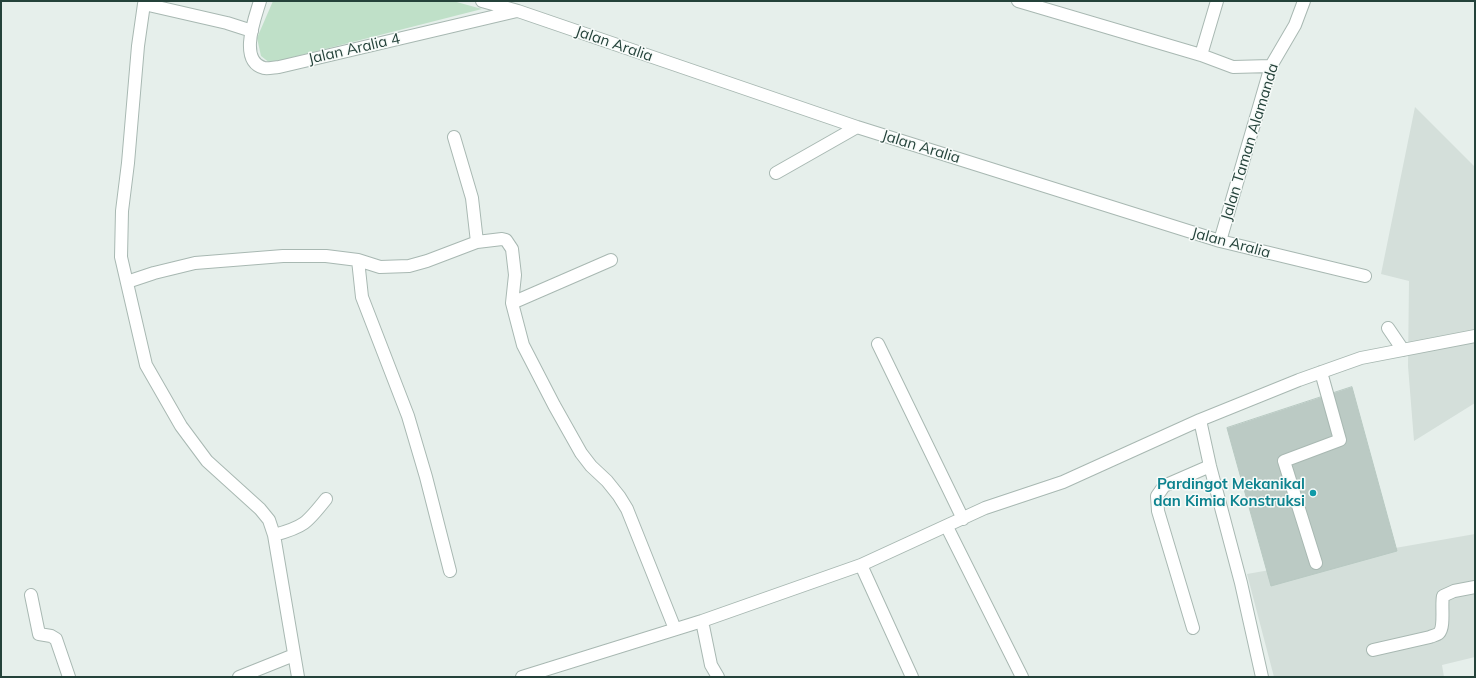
<!DOCTYPE html>
<html>
<head>
<meta charset="utf-8">
<style>
	body { margin:0 }
	#map { position:relative; width:1476px; height:678px; overflow:hidden; background:#e6efeb; font-family:Mulish,sans-serif }
	canvas { display:block }
	.frame { position:absolute; inset:0; border:2px solid #24423a; pointer-events:none }
</style>
</head>
<body>
<div id="map">
<canvas width="1476" height="678"></canvas>
<div class="frame"></div>
</div>
<script>
const g = document.querySelector('canvas').getContext('2d');
g.lineJoin = 'round';
function fillPath(path, color) {
  g.fillStyle = color;
  g.fill(path, 'evenodd');
}
function strokePath(path, color, width, dash) {
  g.strokeStyle = color;
  g.lineWidth = width;
  g.lineCap = dash ? 'butt' : 'round';
  g.setLineDash(dash || []);
  g.stroke(path);
}
function drawText(font, color, halo, rows, align = 'center') {
  g.font = font + ' Mulish,sans-serif';
  g.lineWidth = 3;
  g.setLineDash([]);
  g.textBaseline = 'middle';
  g.strokeStyle = halo;
  g.fillStyle = color;
  for (const [text, x, y, turn = 0] of rows) {
    g.save();
    g.translate(x, y);
    g.rotate((+turn || 0) * Math.PI / 180);
    g.textAlign = isNaN(turn) ? turn : align;
    if (halo) g.strokeText(text, 0, 0);
    g.fillText(text, 0, 0);
    g.restore();
  }
}
fillPath(new Path2D(`
	M1415,107L1475,167V403L1414,441L1408,366L1409,281L1381,274Z
	M1475,534V657L1442,665L1444,677H1274L1247,574Z`), '#d4dfda');
fillPath(new Path2D(`
	M273,1H453L482,9L270,63L261,56L257,38Z`), '#bfe0c8');
const building = new Path2D(`
	M1352,387L1397,551L1271,586L1227,428Z`);
fillPath(building, '#bbcac4');
strokePath(building, '#b8c9c2', 1);
const minor = new Path2D(`
	M260,1C255,18 238,61 264,68C268,69 275,67 279,67L517,11
	M482,1L518,11L857,127L1220,241L1365,276
	M1018,1L1201,55L1233,67L1271,66
	M252,31L227,23L144,4L138,46L128,163L122,211L121,257L146,365L181,426L207,461L260,509L269,520L274,535L298,677
	M1201,55L1217,1
	M454,137L472,198L477,242
	M776,173L857,127
	M1220,241L1271,66L1295,25L1304,1
	M358,260L362,297L408,416L426,477L450,571
	M127,282L154,273L195,263L283,256H326L358,260L380,267L409,266L427,261L477,242L502,239L506,240L512,249L515,275L512,303L523,345L554,405L581,453L591,466L607,481L619,496L627,509L675,629
	M512,303L611,260
	M1388,328L1403,350
	M878,344L963,519
	M1200,420L1210,466L1241,583L1262,677
	M947,527L1022,677
	M274,535C304,527 307,523 326,499
	M1316,563L1284,461L1340,440L1321,372
	M861,565L912,677
	M31,595L39,634L51,636L56,639L69,677
	M702,621L711,665L718,677
	M1193,628L1158,511L1157,496L1164,486L1210,466
	M1373,650L1430,637C1432,636 1437,635 1439,633C1445,627 1441,605 1443,596L1454,591L1475,587
	M239,677L294,655
	M522,677L702,621L861,565L985,508L1063,482L1200,420L1299,380L1361,358L1475,336`);
strokePath(minor, '#a8b8b2', 14);
strokePath(minor, '#fff', 12);
for (const [x, y, r, color] of [
	[1313,493,4,"#0f9aa8"]
]) {
  const dot = new Path2D();
  dot.arc(x, y, r, 0, 2 * Math.PI);
  g.fillStyle = color;
  g.fill(dot);
  strokePath(dot, '#f7fbf9', 1.5);
}
drawText('15px', '#24423a', '#f7fbf9', [
	["Jalan Aralia",614,44,19],
	["Jalan Aralia 4",354,49,-13],
	["Jalan Taman Alamanda",1250,142,-73],
	["Jalan Aralia",921,147,17],
	["Jalan Aralia",1231,243,15]
]);
drawText('bold 15px', '#0d838f', '#f7fbf9', [
	["Pardingot Mekanikal",1305,484],
	["dan Kimia Konstruksi",1305,501]
], 'right');
</script>
</body>
</html>
